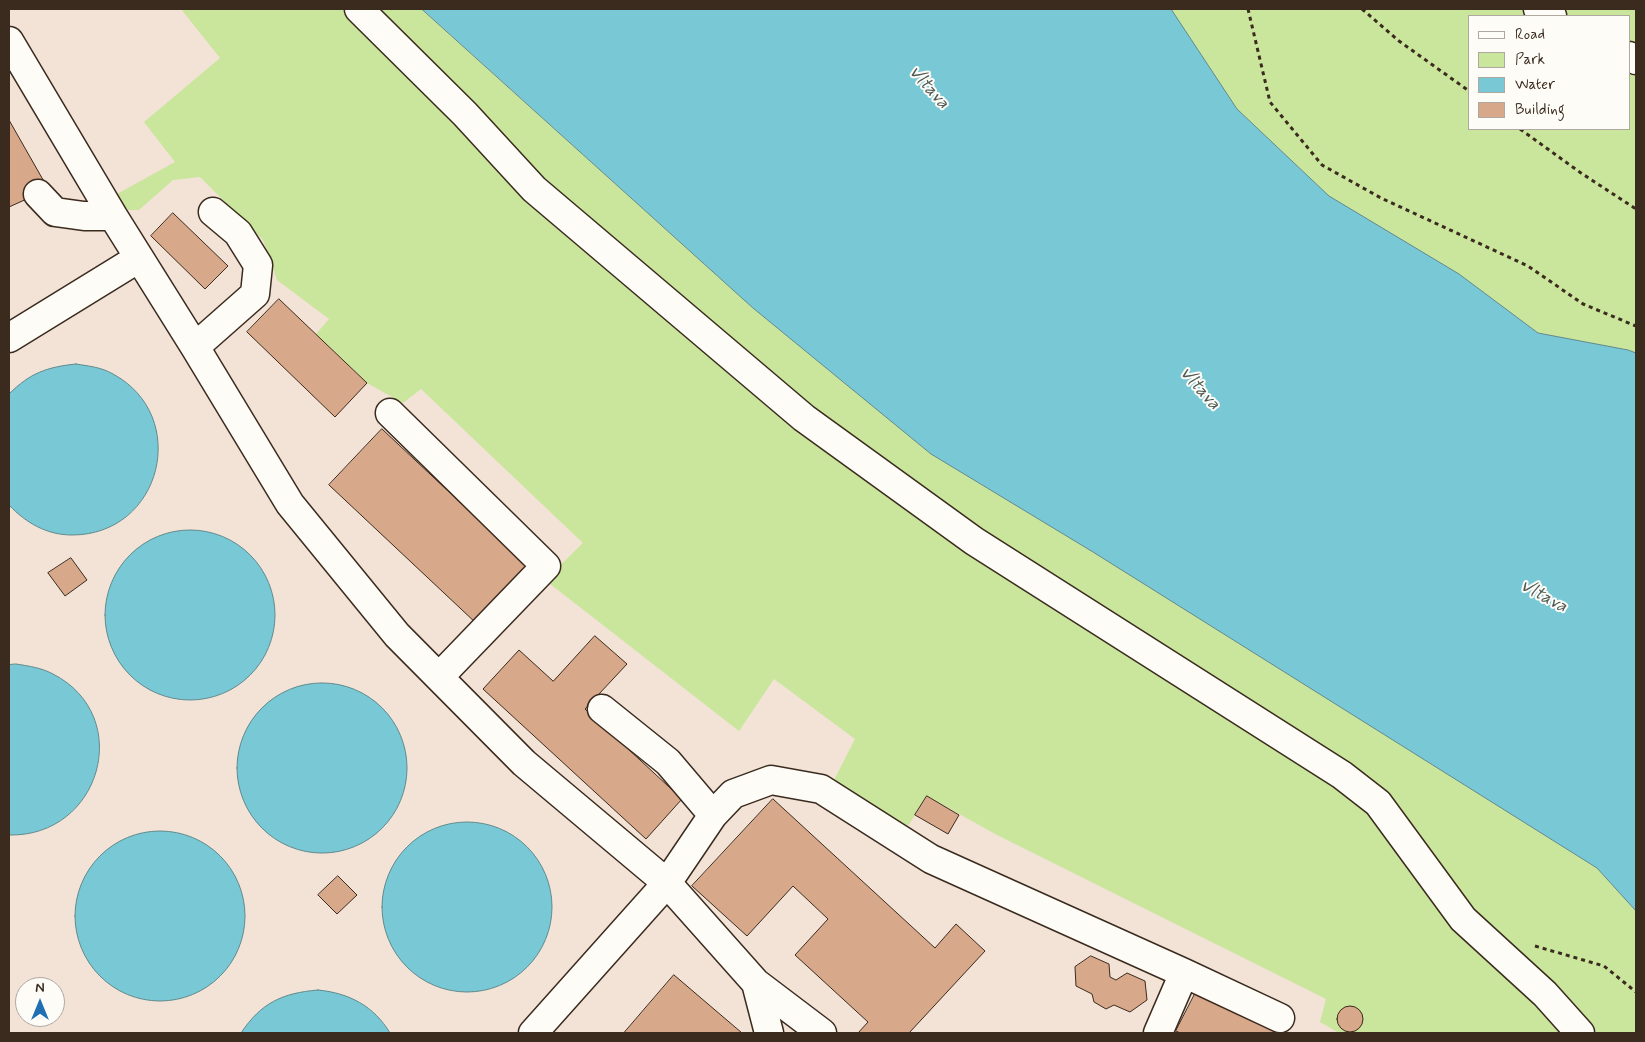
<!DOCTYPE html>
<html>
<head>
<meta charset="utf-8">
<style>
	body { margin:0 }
	#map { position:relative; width:1645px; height:1042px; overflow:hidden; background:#f2e3d6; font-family:Mynerve,sans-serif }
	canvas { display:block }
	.frame { position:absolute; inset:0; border:10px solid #3b2a1e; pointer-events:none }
	.legend { position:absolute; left:1468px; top:15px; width:162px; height:115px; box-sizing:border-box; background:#fdfcf7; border:1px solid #afa8a0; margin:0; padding:6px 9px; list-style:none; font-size:15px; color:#3b2a1e }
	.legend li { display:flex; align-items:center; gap:10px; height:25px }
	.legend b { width:25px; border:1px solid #afa8a0 }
	.north { position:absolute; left:15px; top:977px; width:50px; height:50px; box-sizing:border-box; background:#fdfcf7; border:1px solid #afa8a0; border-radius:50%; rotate:0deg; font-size:14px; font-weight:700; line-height:20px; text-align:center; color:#3b2a1e }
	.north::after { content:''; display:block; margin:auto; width:18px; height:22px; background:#1f6fb2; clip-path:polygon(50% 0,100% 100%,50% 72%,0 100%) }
</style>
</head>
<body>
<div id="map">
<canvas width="1645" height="1042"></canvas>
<div class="frame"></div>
<ul class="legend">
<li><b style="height:6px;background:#fdfcf7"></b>Road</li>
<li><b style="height:14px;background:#cae59c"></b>Park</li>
<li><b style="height:14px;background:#79c8d5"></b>Water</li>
<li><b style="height:14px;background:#d8a88a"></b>Building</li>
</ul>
<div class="north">N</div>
</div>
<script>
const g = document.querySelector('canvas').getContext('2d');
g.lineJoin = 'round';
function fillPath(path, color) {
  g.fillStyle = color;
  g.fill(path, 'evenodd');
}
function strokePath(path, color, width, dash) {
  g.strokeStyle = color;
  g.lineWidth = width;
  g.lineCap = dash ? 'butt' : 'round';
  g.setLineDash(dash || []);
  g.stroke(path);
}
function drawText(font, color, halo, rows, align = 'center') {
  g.font = font + ' Mynerve,sans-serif';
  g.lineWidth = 4;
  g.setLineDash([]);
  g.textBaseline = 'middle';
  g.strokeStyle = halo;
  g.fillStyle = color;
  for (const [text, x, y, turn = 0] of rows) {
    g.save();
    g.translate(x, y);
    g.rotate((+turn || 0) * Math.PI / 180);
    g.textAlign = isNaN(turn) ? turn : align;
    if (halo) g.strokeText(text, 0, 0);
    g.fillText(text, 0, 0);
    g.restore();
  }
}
fillPath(new Path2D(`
	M181,9H422L753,308L931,454L1093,552L1597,868L1636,911V1033H1339L1320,1022L1326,999L997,835L927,796L908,826L833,782L855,739L774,679L739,731L545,580L583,543L421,389L403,403L367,383L316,334L329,319L277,280L263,240L200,177L173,180L139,210H128L119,206L117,194L175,162L144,122L220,58Z
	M1171,9H1636V353L1628,350L1538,333L1459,274L1329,196L1237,109ZM1469,16H1629V129H1469Z`), '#cae59c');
const water = new Path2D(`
	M422,9H1171L1237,109L1329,196L1459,274L1538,333L1628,350L1636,353V911L1597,868L1093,552L931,454L753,308Z
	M76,364C88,366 101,367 113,374C191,416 162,535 72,535C47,535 26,523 9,505V394C30,373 47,367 76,364Z
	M105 615a85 85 0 1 1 170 0a85 85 0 1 1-170 0Z
	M16,664C29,666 42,668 53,674C135,716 101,837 9,835V665Z
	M237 768a85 85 0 1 1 170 0a85 85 0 1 1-170 0Z
	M382 907a85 85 0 1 1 170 0a85 85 0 1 1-170 0Z
	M75 916a85 85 0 1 1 170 0a85 85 0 1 1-170 0Z
	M318,990C349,993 374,1006 390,1033H241C261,1003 282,993 318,990Z`);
fillPath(water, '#79c8d5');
strokePath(water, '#60898c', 1);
const building = new Path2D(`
	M9,120L46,185L29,198L9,207Z
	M173,213L228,266L205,289L151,236Z
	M279,299L367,383L335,417L247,332Z
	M382,429L529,567L477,624L329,485Z
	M71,558L87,580L65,596L48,573Z
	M595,636L627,664L585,709L682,799L646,839L483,689L519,650L553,681Z
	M927,796L959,815L948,834L915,815Z
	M773,799L935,948L956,924L985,951L909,1033H858L868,1022L795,955L828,919L793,886L747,936L692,886Z
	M338,876L357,895L337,914L318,895Z
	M1091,956L1109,964L1110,977L1116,980L1127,973L1145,981L1147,1000L1130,1012L1114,1005L1106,1009L1094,1002L1092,994L1076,986L1075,967Z
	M674,975L742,1033H624Z
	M1196,992L1280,1033H1180L1176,1031Z
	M1337 1019a13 13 0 1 1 26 0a13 13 0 1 1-26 0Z`);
fillPath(building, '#d8a88a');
strokePath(building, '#3b2a1e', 1);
const minor = new Path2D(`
	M359,9L465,114L534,189L804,418L974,541L1342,775L1378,803L1463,919L1545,994L1580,1033
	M1538,9L1552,16
	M9,41L113,216L195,347L290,504L397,635L524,763L667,883L756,983L769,1033
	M1629,56L1636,60
	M38,194L55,212L84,216H113
	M9,338L139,258
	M195,347L255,294L258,265L238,233L213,212
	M390,413L546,566L439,677
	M713,815L733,794L771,780L821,789L931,859L1184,973L1280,1018
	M756,983L822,1033
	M533,1033L667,883L713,815L668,762L602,709
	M1158,1033L1184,973`);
strokePath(minor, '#3b2a1e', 31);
strokePath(new Path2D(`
	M1248,9L1270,102L1322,165L1381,198L1528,266L1583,304L1636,326
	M1362,9L1399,41L1469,91
	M1520,129L1581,173L1636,209
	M1535,946L1604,966L1636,992`), '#3b2a1e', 3, [4, 4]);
strokePath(minor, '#fdfcf7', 28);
drawText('italic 18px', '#4e5955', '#fdfcf7', [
	["Vltava",928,88,48],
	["Vltava",1199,389,48],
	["Vltava",1543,597,28]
]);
</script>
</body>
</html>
